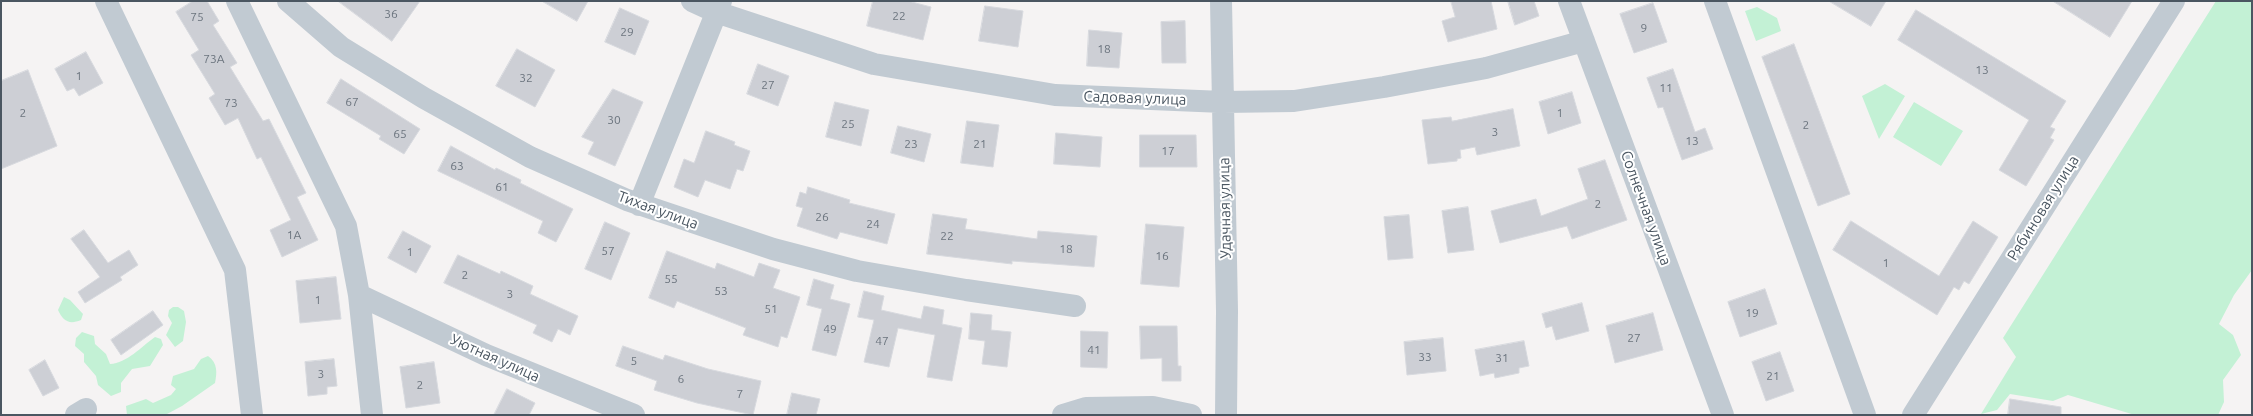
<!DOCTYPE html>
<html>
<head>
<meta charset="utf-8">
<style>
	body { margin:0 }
	#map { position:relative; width:2253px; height:416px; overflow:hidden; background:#f5f3f3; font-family:Ubuntu,sans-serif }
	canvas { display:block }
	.frame { position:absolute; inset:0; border:2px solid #4a5661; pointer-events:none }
</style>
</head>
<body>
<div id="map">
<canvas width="2253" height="416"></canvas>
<div class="frame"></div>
</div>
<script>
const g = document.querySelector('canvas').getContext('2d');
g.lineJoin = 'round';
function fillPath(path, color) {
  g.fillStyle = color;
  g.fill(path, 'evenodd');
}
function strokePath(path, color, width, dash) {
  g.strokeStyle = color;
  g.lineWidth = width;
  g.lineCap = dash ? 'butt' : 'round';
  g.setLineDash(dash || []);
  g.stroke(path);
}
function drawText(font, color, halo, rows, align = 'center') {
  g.font = font + ' Ubuntu,sans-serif';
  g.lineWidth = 4;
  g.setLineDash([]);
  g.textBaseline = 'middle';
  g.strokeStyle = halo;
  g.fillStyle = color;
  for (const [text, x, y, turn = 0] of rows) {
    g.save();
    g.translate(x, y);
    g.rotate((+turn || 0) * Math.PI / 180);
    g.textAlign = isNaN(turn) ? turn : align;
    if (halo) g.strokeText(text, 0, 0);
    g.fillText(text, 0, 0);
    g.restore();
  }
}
fillPath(new Path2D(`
	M2216,1H2252V270L2234,295L2219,324L2233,335L2241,355L2223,380L2224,402L2218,415H2135L2068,395L2053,401L2010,394L1997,410L1981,414L2016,357L2003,338Z
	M1757,7L1777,18L1781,31L1756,41L1745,11Z
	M1885,84L1905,96L1879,139L1862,96Z
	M1914,102L1963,131L1941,166L1893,137Z
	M64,297L70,300L83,314L81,320C69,325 63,321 58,310Z
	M173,307H178L184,311L186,322L183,341L175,347L166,335L172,323L168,316L169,310Z
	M82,332L94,336L95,344L106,354L110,364C127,363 141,347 155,337L161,339L163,345L150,366L132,369L121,383V392L111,396L98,385L96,376L84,362V354L75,346L76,338Z
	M208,356C218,363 217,373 215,383L182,406L167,414L127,415L126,406L146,399L153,403L171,395L176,389L171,385L173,376L194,369L201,359Z`), '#c3f1d5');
const building = new Path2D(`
	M193,1H207L219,21L213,25L237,63L230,67L263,121L269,119L306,193L297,197L318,240L282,257L270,230L291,220L261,157L257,159L238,118L225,125L209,98L215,94L191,55L199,50L176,12Z
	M338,1H420L392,41Z
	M542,1H588L577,21Z
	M873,1H908L931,7L923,40L867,26Z
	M1451,1H1491L1497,29L1448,42L1442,21L1455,17Z
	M1508,1H1534L1539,16L1515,25Z
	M1829,1H1886L1871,26Z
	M2053,1H2132L2110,37Z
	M1653,3L1667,42L1634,53L1620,14Z
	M985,6L1023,11L1018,47L979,41Z
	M620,8L649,21L635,55L605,42Z
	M1916,10L2066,101L2050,127L2055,129L2050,138L2054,140L2026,186L1999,170L2029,120L1898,40Z
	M1185,21L1186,63H1162L1161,22Z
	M1089,30L1122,33L1119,68L1087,66Z
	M1794,44L1850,194L1818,206L1762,57Z
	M517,49L555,70L535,107L496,86Z
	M86,52L103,83L79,96L74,88L67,91L55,69Z
	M758,64L789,76L778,106L747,94Z
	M1673,69L1695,132L1705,128L1713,149L1682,160L1663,107L1658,108L1647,78Z
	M28,70L57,146L1,169V81Z
	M341,79L420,129L404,154L379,139L381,136L327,103Z
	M613,89L643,102L615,166L588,154L594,142L582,137Z
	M1572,92L1581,123L1548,134L1539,102Z
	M835,102L869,110L861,146L826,137Z
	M1513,109L1520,146L1477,155L1475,147L1460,150L1461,158L1457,159V161L1428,164L1422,120L1451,117L1452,121Z
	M967,121L999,125L993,167L961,163Z
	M898,126L931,134L924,162L891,153Z
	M706,131L735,142L734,145L750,151L743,171L737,169L730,189L705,180L698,197L674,187L684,159L694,163Z
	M1056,133L1102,137L1100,167L1054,164Z
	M1140,135H1196L1197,167H1140Z
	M451,146L495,170L496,168L521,180L520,183L573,209L556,242L538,233L543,221L438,171Z
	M1605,160L1627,220L1572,239L1567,226L1500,243L1491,211L1536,199L1541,216L1588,199L1578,169Z
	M808,187L850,200L849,203L895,214L887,244L840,232L837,239L797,226L803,208L796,206L800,192L806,194Z
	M1468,207L1474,250L1448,253L1442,211Z
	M933,214L967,219L965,229L1037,239L1038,231L1097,236L1094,267L1012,261V264L927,254Z
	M1409,215L1413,258L1388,260L1384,217Z
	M1851,221L1939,276L1973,221L1998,237L1969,284L1964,281L1959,290L1954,287L1937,315L1833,250Z
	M605,222L630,233L611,280L585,269Z
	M1146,224L1184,227L1179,287L1141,284Z
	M84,230L108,263L129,250L138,265L120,277L122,280L85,303L78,292L100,277L71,239Z
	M403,231L431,246L416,273L388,258Z
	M667,251L715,269L717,263L754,277L759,263L780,270L773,288L800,297L787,338L781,336L778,347L743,335L746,328L677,301L674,308L649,298Z
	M458,255L500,274L501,271L533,286L530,294L578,316L570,335L558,329L552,342L533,333L537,325L444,283Z
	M336,277L341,319L300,323L296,281Z
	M814,279L834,285L830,299L850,304L836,356L812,350L822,309L807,305Z
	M1765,289L1777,324L1740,337L1728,302Z
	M864,291L884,296L881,310L921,319L924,306L944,310L942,324L962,328L952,381L927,377L935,335L898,328L889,367L864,362L874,320L858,317Z
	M1582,303L1589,331L1556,340L1552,326L1546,328L1542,314Z
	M153,311L163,325L121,355L111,340Z
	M971,313L992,315L991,330L1011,332L1007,367L982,364L985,341L969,339Z
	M1653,313L1663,350L1615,363L1606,326Z
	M1140,326H1177L1178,366H1181V381H1162V358L1141,359Z
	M1081,331L1108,332L1107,368L1081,367Z
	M1443,338L1446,371L1407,375L1404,342Z
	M1524,341L1529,366L1519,368V373L1495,378L1494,373L1480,376L1475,350Z
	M623,346L663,360L665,355L708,369L761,381L753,415L697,403L654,390L657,381L616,366Z
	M1780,352L1794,391L1766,401L1752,362Z
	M334,359L337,386L327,387V394L308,396L305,362Z
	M45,360L59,388L43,396L29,370Z
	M434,362L440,403L406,408L400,367Z
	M507,389L535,403L529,415H494Z
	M792,393L820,399L816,415H787Z
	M2010,399L2061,407V415H2008Z`);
fillPath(building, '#cdcfd5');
strokePath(building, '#d7d9de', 1);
strokePath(new Path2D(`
	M106,1L235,270L252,415
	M237,1L346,226L359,295L372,415
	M288,1L341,47L424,98L530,157L627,200L773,249L857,271L966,290L1075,306
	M692,1L716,12L874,64L1055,95L1223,102L1294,101L1384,87L1486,68L1584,41
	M1221,1L1227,311L1226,415
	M1569,1L1723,415
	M1715,1L1865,415
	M639,205L721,1
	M359,295L486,355L634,415
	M76,415L86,409
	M1063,415L1086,408L1153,407L1191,415
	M1913,415L2174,1`), '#c1cad2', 22);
drawText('12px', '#6b747e', null, [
	["36",391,14],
	["22",899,16],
	["75",197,17],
	["9",1644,28],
	["29",627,32],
	["18",1104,49],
	["73А",214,59],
	["13",1982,70],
	["1",79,76],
	["32",526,78],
	["27",768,85],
	["11",1666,88],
	["67",352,102],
	["73",231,103],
	["2",23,113],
	["1",1560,113],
	["30",614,120],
	["25",848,124],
	["2",1806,125],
	["3",1495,132],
	["65",400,134],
	["13",1692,141],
	["23",911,144],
	["21",980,144],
	["17",1168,151],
	["63",457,166],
	["61",502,187],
	["2",1598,204],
	["26",822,217],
	["24",873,224],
	["1А",294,235],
	["22",947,236],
	["18",1066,249],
	["57",608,251],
	["1",410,252],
	["16",1162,256],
	["1",1886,263],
	["2",465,275],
	["55",671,279],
	["53",721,291],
	["3",510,294],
	["1",318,300],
	["51",771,309],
	["19",1752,313],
	["49",830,329],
	["27",1634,338],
	["47",882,341],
	["41",1094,350],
	["33",1425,357],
	["31",1502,358],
	["5",634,361],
	["3",321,374],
	["21",1773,376],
	["6",681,379],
	["2",420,385],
	["7",740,394]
]);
drawText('15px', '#4a5661', '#fff', [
	["Садовая улица",1135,98,2],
	["Удачная улица",1225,208,-91],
	["Солнечная улица",1646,208,70],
	["Рябиновая улица",2043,208,-58],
	["Тихая улица",658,210,20],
	["Уютная улица",495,358,24]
]);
</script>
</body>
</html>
